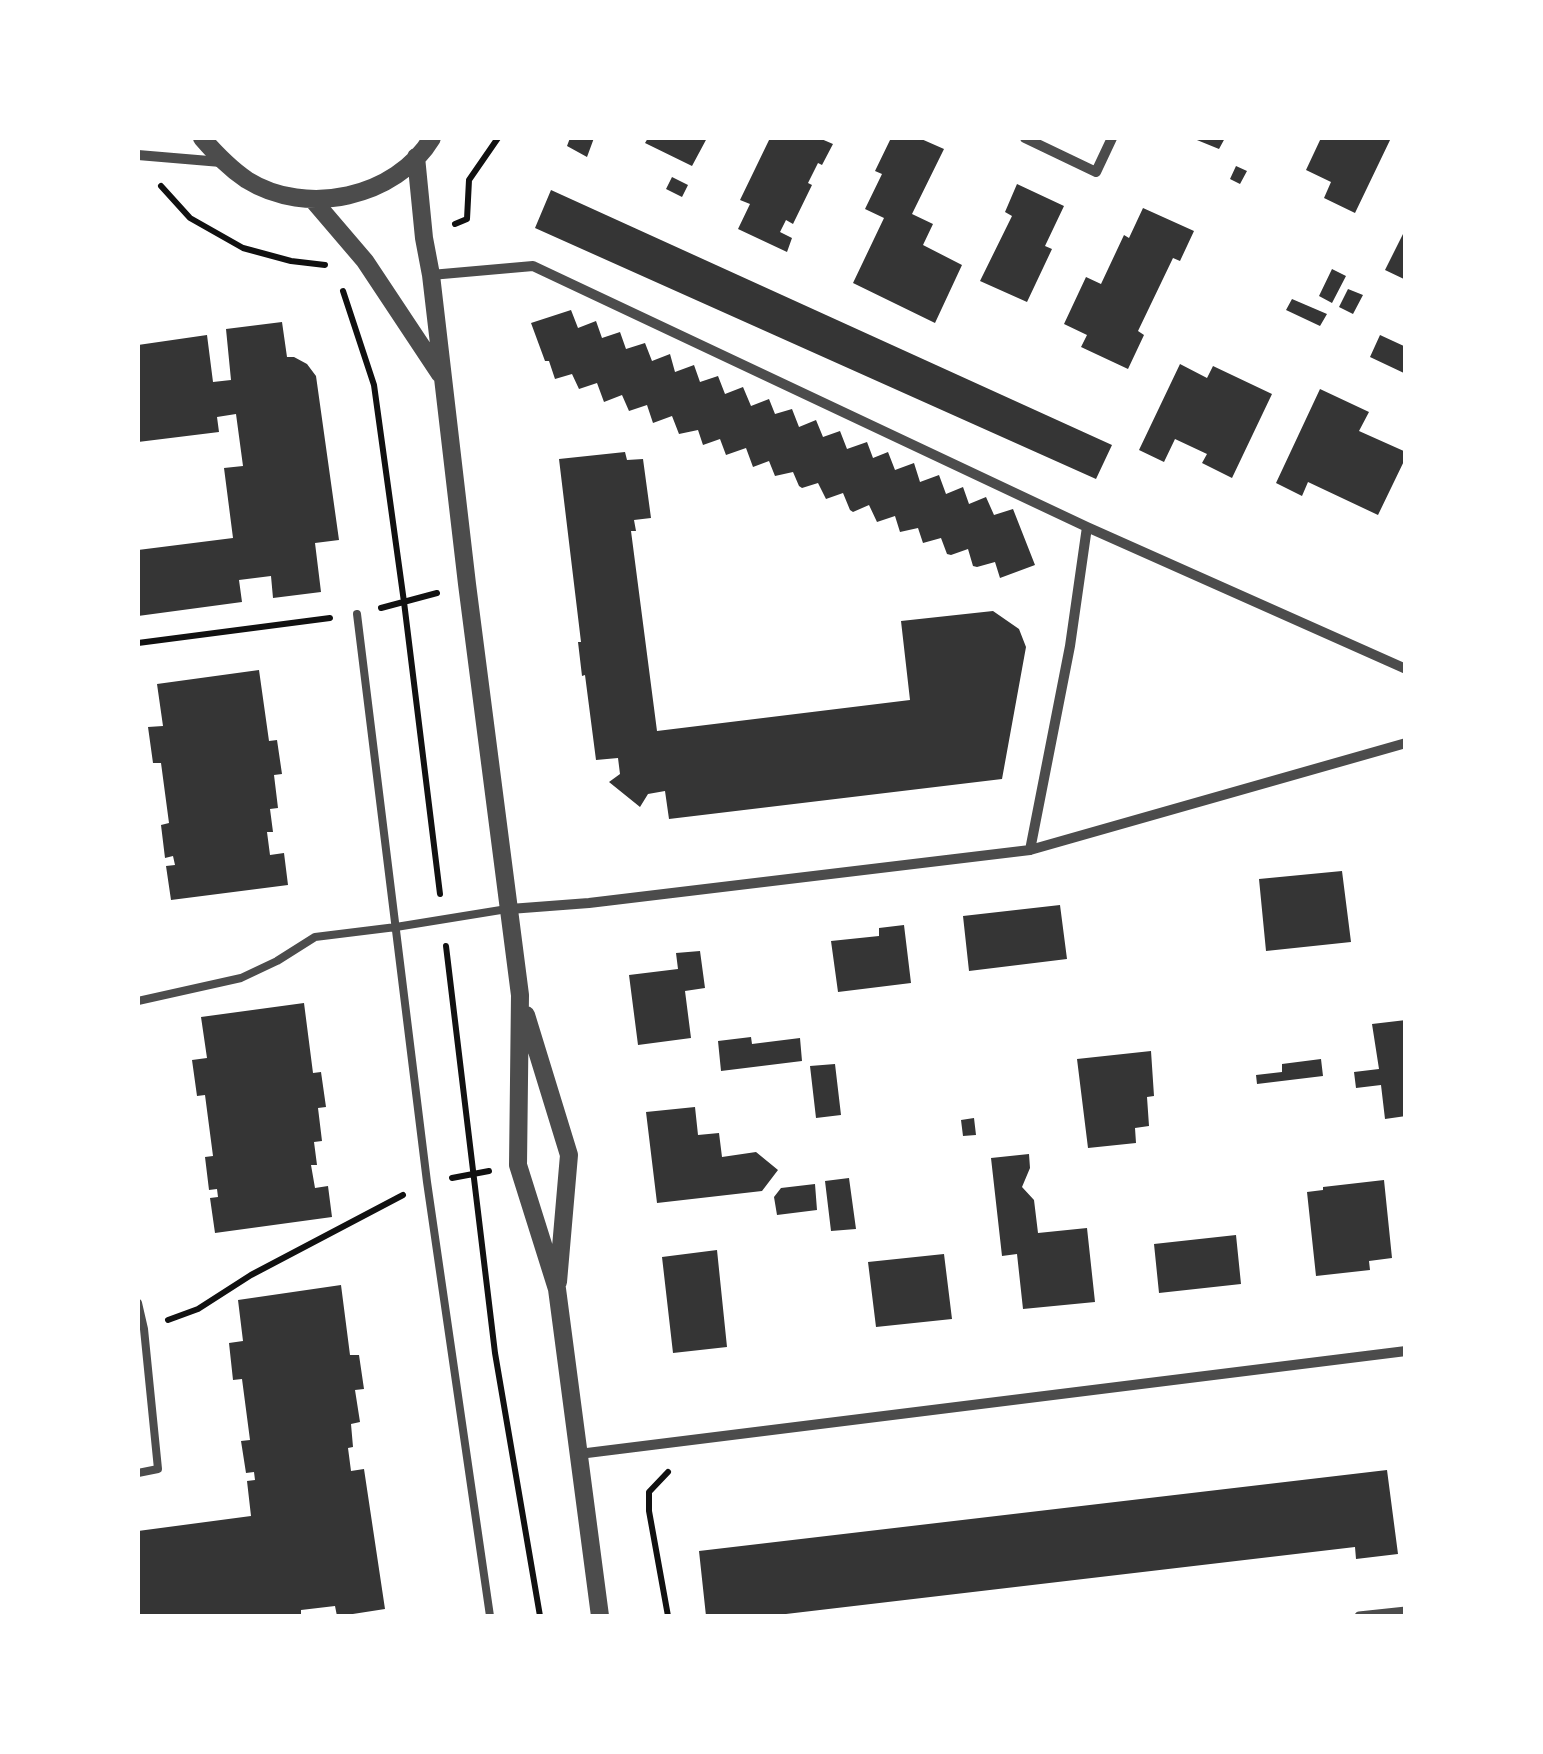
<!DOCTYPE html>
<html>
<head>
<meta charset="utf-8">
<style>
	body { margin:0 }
	#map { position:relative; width:1543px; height:1754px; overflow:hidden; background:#fff; font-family:"Nunito Sans",sans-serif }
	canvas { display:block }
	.frame { position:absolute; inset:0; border:140px solid #fff; pointer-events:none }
</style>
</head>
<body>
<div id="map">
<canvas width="1543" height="1754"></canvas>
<div class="frame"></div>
</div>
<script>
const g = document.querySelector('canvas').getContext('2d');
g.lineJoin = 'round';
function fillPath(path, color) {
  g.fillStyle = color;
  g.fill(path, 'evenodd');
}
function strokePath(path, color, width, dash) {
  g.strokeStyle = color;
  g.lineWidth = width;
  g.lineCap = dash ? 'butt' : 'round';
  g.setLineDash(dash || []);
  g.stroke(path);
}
fillPath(new Path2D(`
	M570,138H594L587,157L567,146Z
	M648,138H707L692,166L645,143Z
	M770,138H819L833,144L822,165L818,163L808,183L812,185L793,224L786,220L780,232L792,238L787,252L738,229L750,204L740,200Z
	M891,138H919L944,149L912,214L933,224L923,245L962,265L935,323L853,283L884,218L865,209L882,174L875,171Z
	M1192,138H1225L1219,149Z
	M1321,138H1391L1355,213L1324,198L1331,182L1306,170Z
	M1236,166L1247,171L1240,184L1230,179Z
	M672,177L688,185L682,197L666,189Z
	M1017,184L1064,206L1045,246L1052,249L1027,302L980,281L1012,216L1005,212Z
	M551,190L1112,445L1096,479L535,228Z
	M1143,208L1194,231L1180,261L1173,258L1138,331L1144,335L1128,369L1081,347L1087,335L1064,324L1086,277L1101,284L1124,235L1129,238Z
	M1406,228V280L1385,270Z
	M1332,269L1346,276L1332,303L1319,296Z
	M1348,289L1363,295L1353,314L1339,307Z
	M1292,299L1327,314L1320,326L1286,310Z
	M571,310L578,328L596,321L602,338L620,332L626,349L645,343L652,361L670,354L675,372L694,365L700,382L718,376L725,394L743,387L751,406L769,399L775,414L792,409L799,427L816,420L823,437L840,431L847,449L867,442L873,458L888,452L895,470L914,463L920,482L939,475L946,494L963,487L969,504L986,497L994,515L1013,509L1035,565L1000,578L995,562L977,567L973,566L968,549L951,555L947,554L941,538L923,543L918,528L900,532L895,516L877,522L869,505L853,512L850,510L843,493L826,499L818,483L802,488L799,486L793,472L775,476L769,461L753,467L746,448L726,455L720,439L703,445L698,430L679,434L672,416L653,423L647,405L629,411L622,395L604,402L597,383L579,389L572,374L555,379L549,361H545L531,323Z
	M282,322L287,357H294L307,364L316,376L339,540L315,543L321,592L273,598L271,576L239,580L242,602L138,616V550L233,538L224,468L243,466L236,414L217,417L219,432L138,442V345L207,335L213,382L231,380L226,329Z
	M1380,335L1406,347V374L1370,357Z
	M1180,364L1207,378L1213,366L1272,394L1232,478L1202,463L1207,454L1175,439L1164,462L1139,450Z
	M1320,389L1369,412L1359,431L1406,452V457L1378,515L1308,482L1302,496L1276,483Z
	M625,452L627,460L643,459L651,518L634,520L636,531H631L657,731L910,700L901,621L993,611L1019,629L1026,647L1002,779L669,819L665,791L648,794L640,807L609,782L620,774L618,758L596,760L585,675L582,676L578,642H581L559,459Z
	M259,670L269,741L277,740L282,774L274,775L278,808L270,809L273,832H267L270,855L284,853L288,885L171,900L166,866L175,865L173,856L165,858L161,825L169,823L161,763H153L148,727L163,726L157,684Z
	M1342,871L1351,942L1266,951L1259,879Z
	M1060,905L1067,959L969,971L963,916Z
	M904,925L911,983L838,992L831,941L879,936V928Z
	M700,951L705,988L685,991L691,1038L638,1045L629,975L678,969L676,953Z
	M304,1003L313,1073L321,1072L326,1107L318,1108L322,1141L314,1142L317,1165H311L315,1188L328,1186L332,1217L215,1233L210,1198L218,1197L217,1189L209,1190L205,1157L213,1156L205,1095L197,1096L192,1060L207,1058L201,1017Z
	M1406,1020V1116L1385,1119L1381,1085L1356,1088L1354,1072L1379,1069L1372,1024Z
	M751,1037L752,1044L800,1038L802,1061L721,1071L718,1041Z
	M1151,1051L1154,1096L1147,1097L1149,1126L1135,1128L1136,1143L1088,1148L1077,1059Z
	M1321,1059L1323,1076L1257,1084L1256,1075L1282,1072V1064Z
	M835,1064L841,1115L816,1118L810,1066Z
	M695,1107L698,1135L719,1133L722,1157L756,1152L778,1170L762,1191L657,1203L646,1112Z
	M974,1118L976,1135L963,1136L961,1120Z
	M1029,1154L1030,1168L1022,1187L1034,1200L1038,1233L1087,1228L1095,1302L1023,1309L1017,1254L1002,1256L991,1158Z
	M849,1178L856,1229L831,1231L825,1181Z
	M1384,1180L1392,1258L1369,1261L1370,1270L1316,1276L1307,1192L1323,1190V1187Z
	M815,1184L817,1210L777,1215L774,1197L781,1188Z
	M1236,1235L1241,1284L1159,1293L1154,1244Z
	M717,1250L727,1347L673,1353L662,1257Z
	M944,1254L952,1319L876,1327L868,1262Z
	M341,1285L350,1355H359L364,1389L355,1390L360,1422L351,1424L353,1447L348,1448L351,1471L364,1469L385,1609L340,1616H337L335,1606L301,1610V1616H138V1531L251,1516L247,1481L255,1480L254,1472L246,1473L241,1441L250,1440L242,1379L233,1380L229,1343L243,1341L238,1300Z
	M1387,1470L1398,1554L1356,1559L1355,1547L769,1616H706L699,1551Z`), '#353535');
strokePath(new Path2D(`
	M161,186L190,218L243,248L291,261L325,265
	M455,224L467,219L469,180L498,138
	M343,291L374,385L404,602L440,894
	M381,608L437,593
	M138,643L330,618
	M446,946L495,1353L540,1616
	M452,1178L489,1171
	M168,1320L198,1309L251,1275L403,1195
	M668,1472L649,1492V1511L668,1616`), '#111', 6);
strokePath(new Path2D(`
	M357,614L427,1182L490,1616
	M138,1001L241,978L277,961L315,937L396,927L507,909
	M138,1303L144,1329L158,1469L138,1473`), '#4c4c4c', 8);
strokePath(new Path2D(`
	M1359,1616L1406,1611`), '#4c4c4c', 9);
strokePath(new Path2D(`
	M1025,138L1096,172L1112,138
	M138,155L221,162
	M431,275L533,266L1087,527L1406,669
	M1030,850L1070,646L1087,527
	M510,909L589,903L1030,850L1406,743
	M579,1454L1406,1351`), '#4c4c4c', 10);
strokePath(new Path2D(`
	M202,138C216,154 229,168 247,180C306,217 396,198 432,138
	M416,157L424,238L431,275L467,584L520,995L518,1165L557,1289L600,1616
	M312,199L365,261L440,374
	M526,1015L569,1155L558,1282`), '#4c4c4c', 18);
</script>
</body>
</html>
